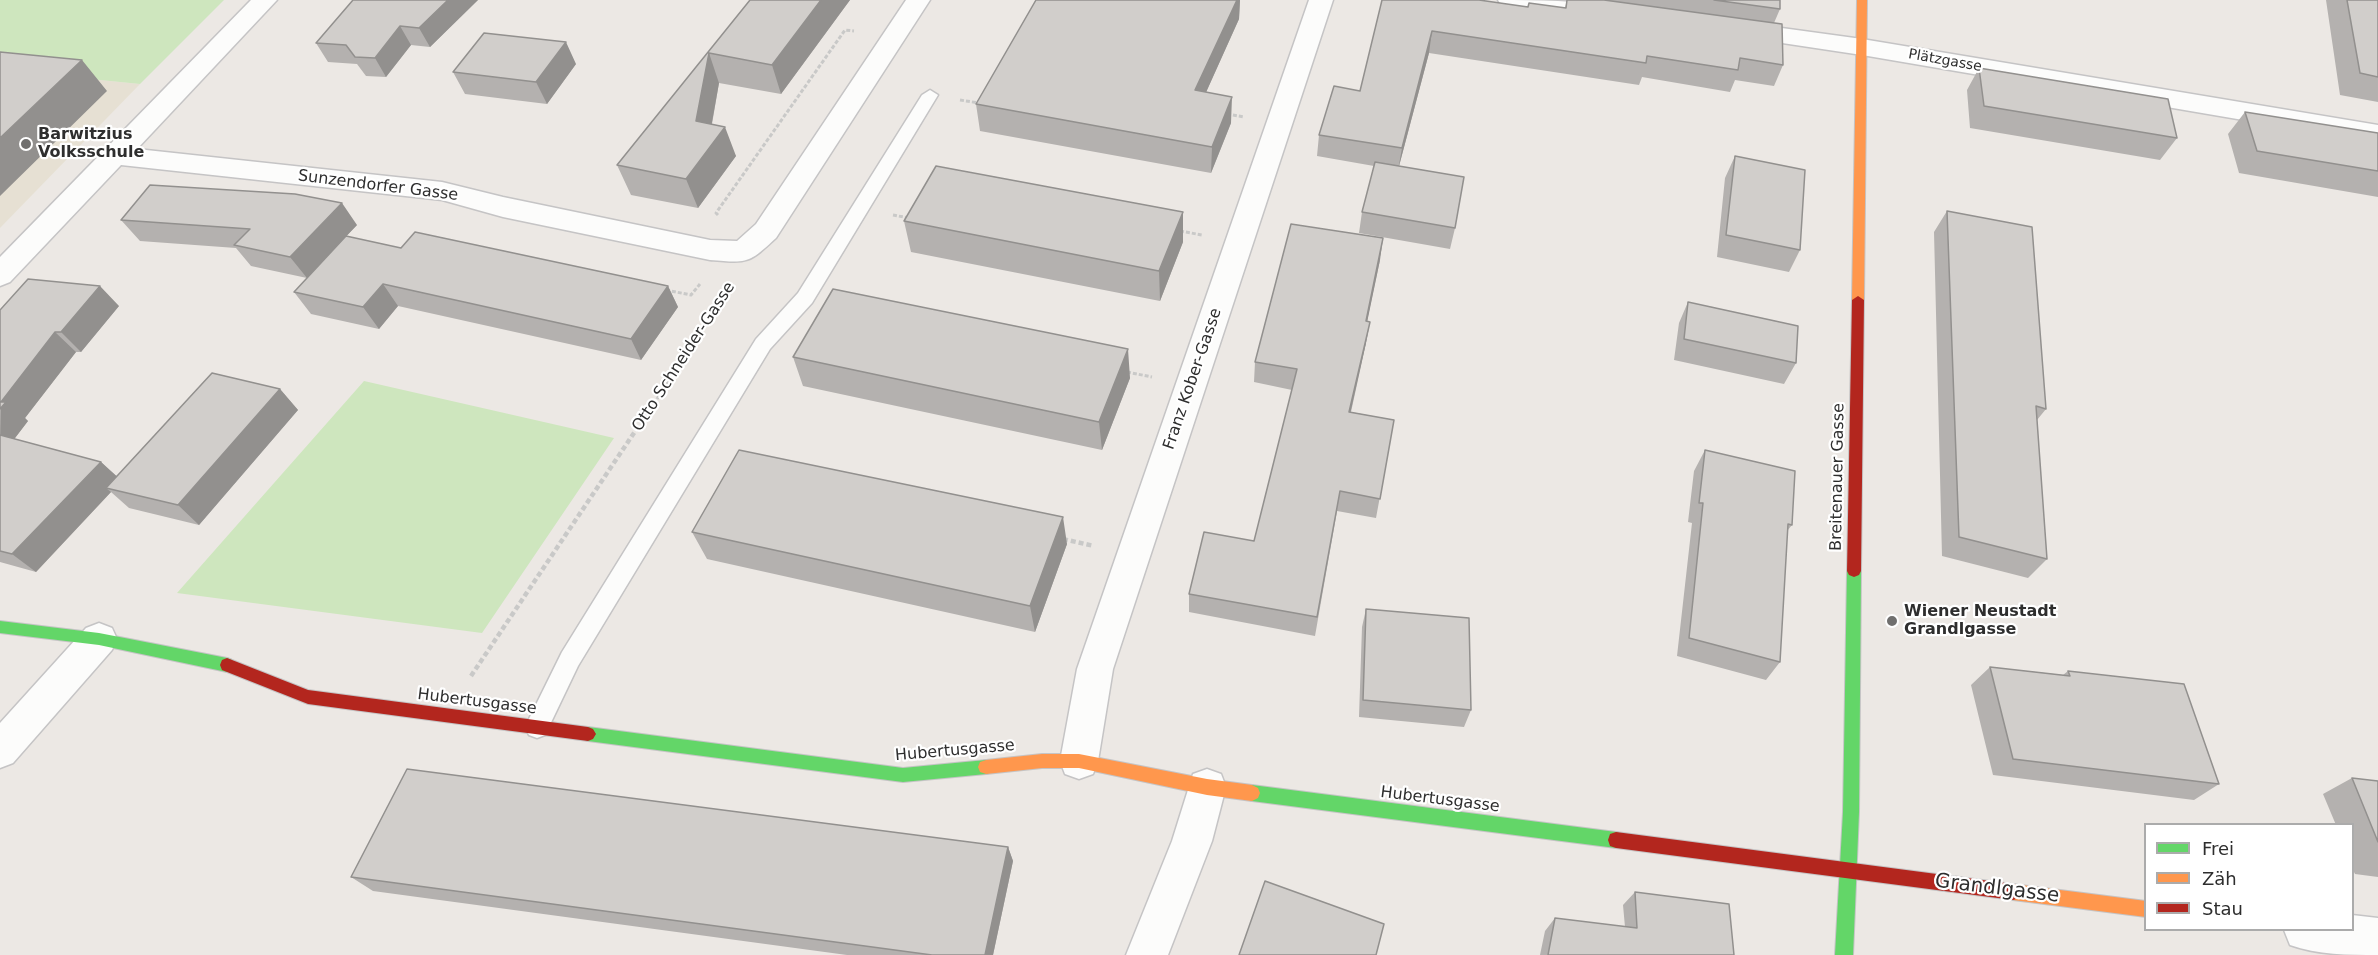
<!DOCTYPE html>
<html>
<head>
<meta charset="utf-8">
<style>
	body { margin:0 }
	#map { position:relative; width:2378px; height:955px; overflow:hidden; background:#ece8e4; font-family:"DejaVu Sans",sans-serif }
	canvas { display:block }
	.legend { position:absolute; left:2144px; top:823px; width:210px; height:108px; box-sizing:border-box; background:#fff; border:2px solid #ababab; margin:0; padding:8px 10px; list-style:none; font-size:18px; color:#2e2e2e }
	.legend li { display:flex; align-items:center; gap:12px; height:30px }
	.legend b { width:30px; border:2px solid #ababab }
</style>
</head>
<body>
<div id="map">
<canvas width="2378" height="955"></canvas>
<ul class="legend">
<li><b style="height:8px;background:#63d668"></b>Frei</li>
<li><b style="height:8px;background:#ff974d"></b>Zäh</li>
<li><b style="height:8px;background:#b3261e"></b>Stau</li>
</ul>
</div>
<script>
const g = document.querySelector('canvas').getContext('2d');
g.lineJoin = 'round';
function fillPath(path, color) {
  g.fillStyle = color;
  g.fill(path, 'evenodd');
}
function strokePath(path, color, width, dash) {
  g.strokeStyle = color;
  g.lineWidth = width;
  g.lineCap = dash ? 'butt' : 'round';
  g.setLineDash(dash || []);
  g.stroke(path);
}
function drawText(font, color, halo, rows, align = 'center') {
  g.font = font + ' "DejaVu Sans",sans-serif';
  g.lineWidth = 4.5;
  g.setLineDash([]);
  g.textBaseline = 'middle';
  g.strokeStyle = halo;
  g.fillStyle = color;
  for (const [text, x, y, turn = 0] of rows) {
    g.save();
    g.translate(x, y);
    g.rotate((+turn || 0) * Math.PI / 180);
    g.textAlign = isNaN(turn) ? turn : align;
    if (halo) g.strokeText(text, 0, 0);
    g.fillText(text, 0, 0);
    g.restore();
  }
}
fillPath(new Path2D(`
	M0,70L140,84L0,228Z`), '#e6e0d3');
fillPath(new Path2D(`
	M0,0H224L140,84L0,70Z
	M364,381L614,438L482,633L177,593Z`), '#cee6be');
const lane = new Path2D(`
	M930,90L938,95L812,303L770,349L578,666L545,735L537,738L529,735L525,727L562,652L756,339L798,293L922,95Z`);
const street = new Path2D(`
	M251,0H277L137,149L442,182L503,197L710,240L737,241L756,224L906,0H930L776,238C748,264 748,263 710,260L503,217L442,200L121,165L10,282L0,286V257Z
	M1309,0H1333L1113,669L1098,761L1093,774L1079,779L1065,774L1060,761L1077,669Z
	M1498,0C1538,0 1578,0 1618,8L1621,13L1618,18L1609,20L1510,7L1501,5Z
	M1738,22L1862,39L2378,125V143L1862,55L1729,35L1726,30L1729,25Z
	M99,623L112,628L117,639L112,650L13,763L0,768V723L86,628Z
	M1207,769L1221,774L1226,787L1212,841L1168,955H1126L1172,841L1193,774Z
	M2352,915L2378,918V955C2348,955 2318,955 2290,945L2284,930H2352Z`);
const fast = new Path2D(`
	M1854,565L1859,567L1861,571L1859,812L1853,955H1835L1843,812L1847,571L1849,567Z
	M0,621L99,633L227,658L232,660L234,665L232,670L227,672L99,645L0,633Z
	M588,727L903,768L986,760L992,762L994,767L992,772L986,774L903,782L588,741L583,739L580,734L583,729Z
	M1252,785L1616,832L1622,834L1624,840L1622,846L1616,848L1252,801L1246,798L1244,793L1246,788Z`);
const slow = new Path2D(`
	M1857,0H1867L1864,300L1858,304L1852,300Z
	M1042,754H1079L1207,779L1252,785L1258,788L1260,793L1258,798L1252,801L1207,795L1079,768H1042L986,774L980,772L978,767L980,762L986,760Z
	M2013,884L2146,901V917L2013,900L2007,898L2005,892L2007,886Z`);
const jam = new Path2D(`
	M1858,296L1864,300L1861,571L1859,575L1854,577L1849,575L1847,571L1852,300Z
	M227,658L308,690L588,727L593,729L596,734L593,739L588,741L308,704L222,670L220,665L222,660Z
	M1616,832L2013,884L2019,886L2021,892L2019,898L2013,900L1616,848L1610,846L1608,840L1610,834Z`);
strokePath(lane, '#c5c4c5', 3);
strokePath(street, '#c5c4c5', 3);
strokePath(fast, '#c5c4c5', 2);
strokePath(slow, '#c5c4c5', 2);
strokePath(jam, '#c5c4c5', 2);
strokePath(new Path2D(`
	M960,100L979,103
	M1227,114L1244,117
	M718,215L716,213L845,30L854,31
	M893,215L909,218
	M1180,231L1202,235
	M666,290L691,295L700,284
	M1127,372L1152,377
	M647,414L732,286`), '#c9c9c8', 3, [4, 2]);
strokePath(new Path2D(`
	M1063,539L1094,546
	M471,676L648,412`), '#c9c9c8', 4.5, [5, 3]);
fillPath(lane, '#fcfcfb');
fillPath(street, '#fcfcfb');
fillPath(fast, '#63d668');
fillPath(slow, '#ff974d');
fillPath(jam, '#b3261e');
fillPath(new Path2D(`
	M353,0H478L430,47L411,45L386,77L366,76L357,64L328,62L316,43Z
	M750,0H850L781,94L719,83L712,124L736,156L698,208L631,195L617,165Z
	M1036,0H1240L1239,19L1206,92L1231,123L1211,173L980,131L976,104Z
	M1382,0L1565,8L1567,0H1780V9L1774,23L1783,65L1774,86L1735,80L1730,92L1642,77L1639,85L1429,53L1399,166L1455,228L1450,249L1359,233L1362,212L1374,166L1317,156L1319,135L1360,91Z
	M2326,0H2378V102L2340,95Z
	M576,64L547,104L465,94L453,72Z
	M1979,68L2177,138L2160,160L1970,128L1967,90Z
	M2245,112L2378,171V197L2239,173L2228,134Z
	M1735,156L1800,250L1789,272L1717,257L1725,178Z
	M1947,211L2046,409L2037,420L2047,559L2028,578L1942,556L1934,232Z
	M1183,212V242L1160,301L911,252L904,221Z
	M121,220L357,225L346,236L401,248L668,286L678,307L641,360L398,306L379,329L311,314L294,292L307,278L251,266L236,248L140,241Z
	M1380,260L1367,321L1366,343L1351,412L1394,420L1376,518L1337,511L1315,636L1189,612V594L1254,541L1292,390L1254,382L1255,362Z
	M1688,302L1796,363L1784,384L1674,360L1679,323Z
	M119,306L81,352H76L25,418L28,421L14,439L101,462L116,476L280,389L298,410L199,525L129,508L111,492L36,572L0,562V310Z
	M793,357L1130,378L1102,450L803,386Z
	M1705,450L1792,525L1787,531L1780,662L1766,680L1677,656L1692,523L1688,522L1694,471Z
	M692,532L1067,544L1035,632L707,559Z
	M1366,609L1471,710L1464,727L1359,717L1362,627Z
	M1990,667L2063,675L2068,671L2219,784L2194,800L1993,775L1971,685Z
	M2352,778L2378,781V877L2355,874L2352,868V825H2336L2323,794Z
	M1008,847L1013,861L993,955H847L373,891L351,877Z
	M1635,892L1734,955H1540L1545,931L1555,918L1625,927L1623,905Z`), '#b4b1af');
fillPath(new Path2D(`
	M448,0H478L430,47L419,28Z
	M821,0H850L781,94L772,65Z
	M1237,0H1240L1239,19L1195,117V90Z
	M400,26L411,45L386,77L375,58Z
	M1432,31L1429,53L1398,170L1402,148Z
	M566,42L576,64L547,104L536,82Z
	M709,53L719,83L707,150L696,121Z
	M82,60L107,91L0,196V138Z
	M1232,97L1231,123L1211,173L1212,147Z
	M725,127L736,156L698,208L686,179Z
	M342,203L357,225L307,278L290,257Z
	M1183,212V242L1160,301L1159,271Z
	M1383,238L1380,260L1363,342L1366,321Z
	M383,284L398,306L379,329L363,307Z
	M100,286L119,306L81,352L61,332Z
	M668,286L678,307L641,360L631,339Z
	M1370,322L1366,343L1346,432L1349,412Z
	M55,332L76,352L25,418L28,421L6,450L0,445L1,402Z
	M1128,349L1130,378L1102,450L1099,422Z
	M280,389L298,410L199,525L178,505Z
	M101,462L122,481L106,488L111,492L36,572L12,554Z
	M1063,517L1067,544L1035,632L1030,606Z
	M1008,847L1013,861L993,955H985Z`), '#92908e');
const building = new Path2D(`
	M353,0H448L419,28L400,26L375,58L355,57L346,45L316,43Z
	M750,0H821L772,65L709,53L696,121L725,127L686,179L617,165Z
	M1036,0H1237L1195,90L1232,97L1212,147L976,104Z
	M1382,0H1479L1528,7L1529,3L1566,8L1567,0H1604L1782,24L1783,65L1740,58L1738,70L1647,56L1646,63L1432,31L1402,148L1319,135L1334,86L1360,91Z
	M1714,0H1780V9Z
	M2347,0H2378V77L2360,73Z
	M484,33L566,42L536,82L453,72Z
	M0,52L82,60L0,138Z
	M1979,68L2168,99L2177,138L1984,106Z
	M2245,112L2378,133V171L2257,151Z
	M1735,156L1805,170L1800,250L1726,235Z
	M1375,162L1464,177L1455,228L1362,212Z
	M936,166L1183,212L1159,271L904,221Z
	M150,185L295,194L342,203L290,257L234,245L250,229L121,220Z
	M1947,211L2032,227L2046,409L2036,406L2047,559L1959,537Z
	M1291,224L1383,238L1366,321L1370,322L1349,412L1394,420L1380,499L1340,491L1317,617L1189,594L1204,532L1254,541L1297,369L1255,362Z
	M415,232L668,286L631,339L383,284L363,307L294,292L346,236L401,248Z
	M28,279L100,286L61,332H55L1,402H6L0,409V310Z
	M833,289L1128,349L1099,422L793,357Z
	M1688,302L1798,326L1796,363L1684,339Z
	M212,373L280,389L178,505L106,488Z
	M0,435L101,462L12,554L0,551Z
	M739,450L1063,517L1030,606L692,532Z
	M1705,450L1795,471L1792,525L1788,524L1780,662L1689,638L1703,503H1699Z
	M1366,609L1469,618L1471,710L1363,700Z
	M1990,667L2070,676L2068,671L2184,684L2219,784L2013,759Z
	M407,769L1008,847L985,955H932L351,877Z
	M2352,778L2378,781V842Z
	M1265,881L1384,924L1376,955H1239Z
	M1635,892L1729,904L1734,955H1548L1555,918L1637,928Z`);
fillPath(building, '#d1cecb');
strokePath(building, '#92908e', 1.5);
for (const [x, y, r, color] of [
	[26,144,6,"#706f6e"],
	[1892,621,6,"#706f6e"]
]) {
  const dot = new Path2D();
  dot.arc(x, y, r, 0, 2 * Math.PI);
  g.fillStyle = color;
  g.fill(dot);
  strokePath(dot, '#fff', 2);
}
drawText('14px', '#2e2e2e', '#fff', [
	["Plätzgasse",1945,61,10]
]);
drawText('bold 16px', '#2e2e2e', '#fff', [
	["Barwitzius",38,135],
	["Volksschule",38,153],
	["Wiener Neustadt",1904,612],
	["Grandlgasse",1904,630]
], 'left');
drawText('16px', '#2e2e2e', '#fff', [
	["Sunzendorfer Gasse",378,186,7],
	["Otto Schneider-Gasse",684,357,-57],
	["Franz Kober-Gasse",1193,379,-71],
	["Breitenauer Gasse",1838,477,-89],
	["Hubertusgasse",477,702,7],
	["Hubertusgasse",955,751,-5],
	["Hubertusgasse",1440,800,7]
]);
drawText('20px', '#2e2e2e', '#fff', [
	["Grandlgasse",1997,889,7]
]);
</script>
</body>
</html>
